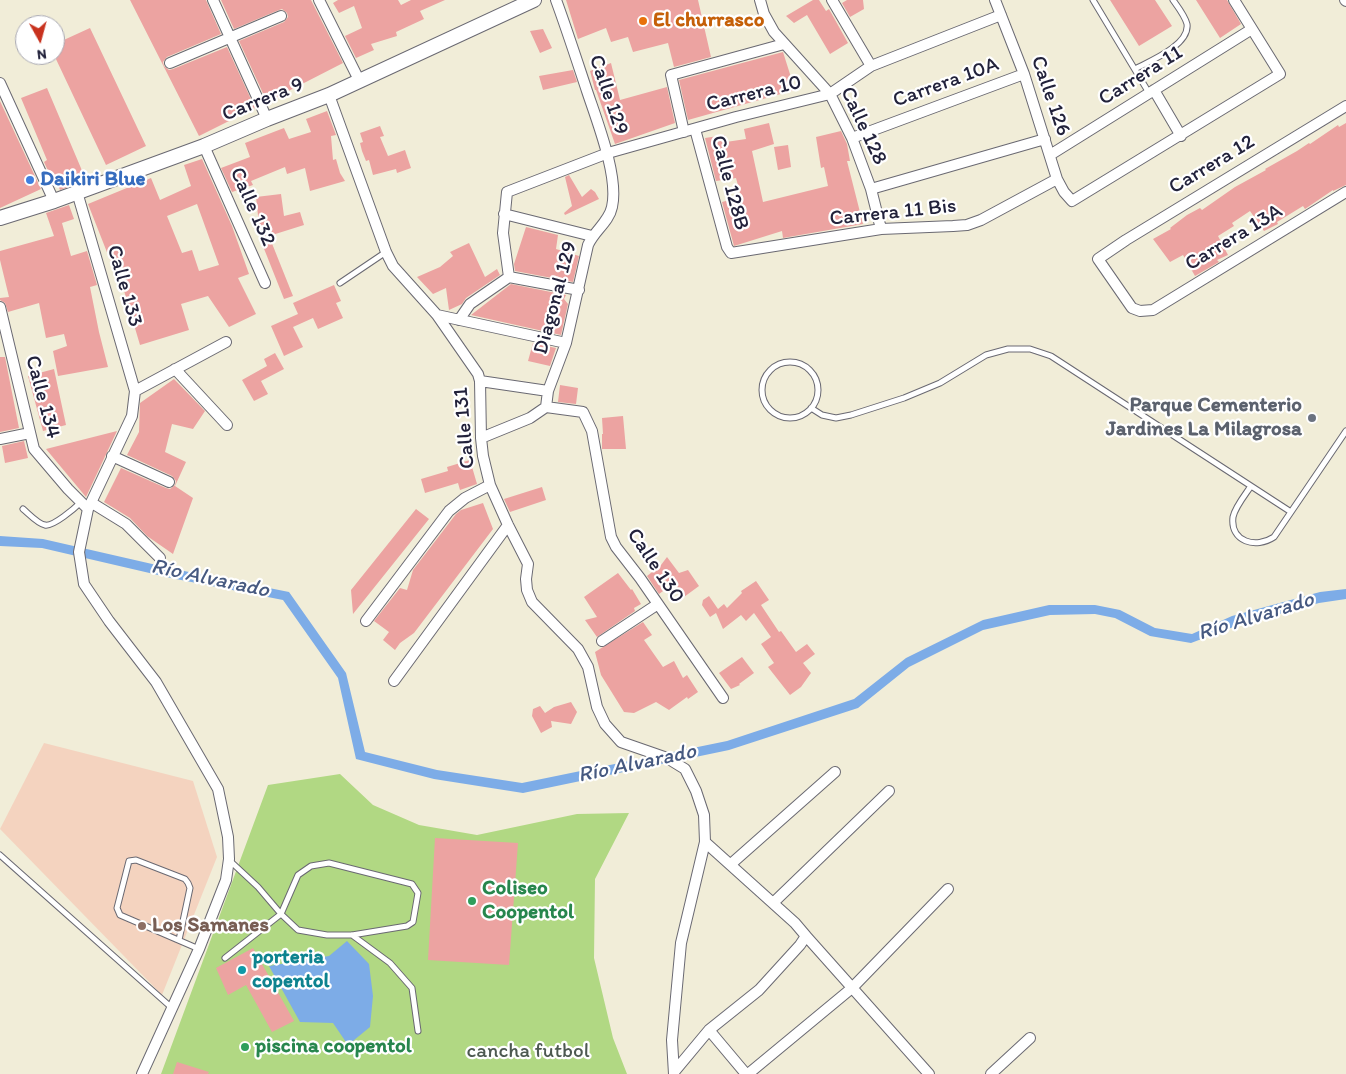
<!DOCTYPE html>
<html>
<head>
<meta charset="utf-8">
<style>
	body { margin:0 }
	#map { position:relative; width:1346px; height:1074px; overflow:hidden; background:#f1edd8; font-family:Itim,sans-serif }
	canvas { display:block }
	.north { position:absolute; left:15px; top:15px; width:50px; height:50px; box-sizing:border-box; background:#fff; border:1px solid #a7a7b1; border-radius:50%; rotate:173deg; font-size:14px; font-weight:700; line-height:20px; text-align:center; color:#22223b }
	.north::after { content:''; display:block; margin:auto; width:18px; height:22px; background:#c8321e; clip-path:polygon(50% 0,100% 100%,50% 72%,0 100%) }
</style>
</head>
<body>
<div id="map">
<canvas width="1346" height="1074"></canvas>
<div class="north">N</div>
</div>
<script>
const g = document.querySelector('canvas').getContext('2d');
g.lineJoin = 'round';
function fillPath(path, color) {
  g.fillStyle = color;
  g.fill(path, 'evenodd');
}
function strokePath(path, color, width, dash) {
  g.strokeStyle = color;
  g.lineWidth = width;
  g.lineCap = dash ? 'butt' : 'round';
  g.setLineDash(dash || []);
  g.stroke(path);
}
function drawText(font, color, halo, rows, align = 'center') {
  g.font = font + ' Itim,sans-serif';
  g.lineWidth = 4.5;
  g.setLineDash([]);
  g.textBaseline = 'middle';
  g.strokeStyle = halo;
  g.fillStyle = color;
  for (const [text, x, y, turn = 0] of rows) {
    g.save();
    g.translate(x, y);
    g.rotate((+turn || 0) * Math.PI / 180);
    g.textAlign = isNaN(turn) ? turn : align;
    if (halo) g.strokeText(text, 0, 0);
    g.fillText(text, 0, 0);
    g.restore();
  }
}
fillPath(new Path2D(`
	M44,743L193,781L217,857L162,995L0,829Z`), '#f4d3bf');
fillPath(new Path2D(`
	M340,774L373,805L419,825L477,835L577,814L629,813L595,879L594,958L613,1038L627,1074H161L268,785Z`), '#b1d883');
fillPath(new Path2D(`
	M0,536L43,539L174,569L289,592L346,673L365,752L437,770L522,783L727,741L854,699L906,658L983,620L1049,605H1095L1120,610L1155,628L1192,634L1232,616L1320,592L1346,589V599L1319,603L1236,626L1191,643L1150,636L1115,618L1095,614L1050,615L983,630L909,667L858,708L729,750L523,793L434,779L356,759L338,678L283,600L171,578L42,548L0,546Z
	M347,941L369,964L373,996L370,1027L348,1045L333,1023L300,1022L269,966L329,956Z`), '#7dace7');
fillPath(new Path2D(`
	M130,0H206L221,34L167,57L163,62L164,66L169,70L173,69L227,47L255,108L199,136Z
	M221,0H311L343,63L267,102L239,41L284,22L288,17L287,13L282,9L279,10L234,29Z
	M338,0H398L401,5L411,0H445L420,11L424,19L396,32L397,36L371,44L374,50L356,58L345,36L362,28L354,6L339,13L333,3Z
	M566,0H698L711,57L674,67L668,43L633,52L628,37L611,42L606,28L578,39Z
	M813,0H819L826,11L829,9L848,43L830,54L807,15L794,23L786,16Z
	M847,0H863L864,9L850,17L842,3Z
	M1110,0H1155L1172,26L1139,46Z
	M1196,0H1227L1241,24L1220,38Z
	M90,28L146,146L106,165L55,57V44Z
	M543,29L552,48L540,53L530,31Z
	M783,52L795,90L688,120L679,80Z
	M611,63L620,100L667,87L675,123L615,144L596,90H595L590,71Z
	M573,70L577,82L543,90L539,76Z
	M47,88L86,180L60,190L57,183L54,184L44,162L47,160L21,98Z
	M0,101L41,189L0,208Z
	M327,111L336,135L331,136L333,160L336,159L340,173L345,181L310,191L305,168L287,174L285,167L251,181L253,185L232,192L221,168L250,157L245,143L284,128L289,139L311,132L306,119Z
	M769,123L774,144L752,151L763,202L828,186L824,167L821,168L816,137L841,131L847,144L850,161H847L863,224L783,238L782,231L734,246L722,202L741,197L736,178L716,181L705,138L725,135L726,142L746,139L744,129Z
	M1346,123V185L1333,191V190L1305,209L1303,206L1277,222L1278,224L1264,231L1250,211L1232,223L1234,226L1218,236L1228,255L1217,260L1219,262L1195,276L1183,255L1170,262L1153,239L1171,229L1170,228L1187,215L1200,208L1202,210L1235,187L1266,170L1265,169L1297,151L1309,143L1310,144L1338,125L1339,127Z
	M380,126L384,136L380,137L388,156L405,150L411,168L397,173L396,169L373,175L369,160L366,161L362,151L360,143L363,142L360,133Z
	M788,145L791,167L778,170L774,147Z
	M202,159L232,226L249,274L238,278L256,314L229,327L208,296L181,304L189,330L140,345L132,318L131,319L125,294L116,264L112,265L88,204L151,178L160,200L191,186L184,165ZM197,204L219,265L199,271L192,250L182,253L167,216Z
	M569,175L582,197L591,189L595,192L599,199L565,215L564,213L572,206L565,177Z
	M281,194L284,216L300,212L304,225L269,236L293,296L284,299L255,226L259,225L256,197Z
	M69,205L74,219L62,223L71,256L87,251L97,285L90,287L99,332L108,367L58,376L53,351L67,346L64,334L46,338L39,303L8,312L5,303L0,300V298L9,297L0,260V251L54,236L46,213Z
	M526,227L558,235L556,249L579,256L573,282L515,271L514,264Z
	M469,243L485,277L497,269L500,275L466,298L462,304L449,310L446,288L433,294L417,277L440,267L453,256L450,252Z
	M511,284L566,295L564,299L568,304L561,335L471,315Z
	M334,285L341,301L336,303L343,318L318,329L313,318L293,327L303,347L284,356L271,326L298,314L293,303Z
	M533,343L556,348L550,366L528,361Z
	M275,353L284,369L261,381L268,394L254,401L242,380L267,366L264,359Z
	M0,357H5L19,428L0,432Z
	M54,369L66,425L43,431L28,376Z
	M174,379L205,411L193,429L172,424L165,452L186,462L175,486L193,498L173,554L147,536L130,518L104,502L121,468L166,488L170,489L175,485L176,481L172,476L127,455L139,432L140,403Z
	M560,385L578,388L576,404L558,402Z
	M623,416L626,449H602V434H603L602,418Z
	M117,431L86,497L46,449Z
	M24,441L28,458L5,463L2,446Z
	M470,460L477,484L460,490L458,483L425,493L421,479L448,471L447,467Z
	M542,487L546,500L510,512L504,499Z
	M483,503L493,529L414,633L400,643L395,650L383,640L389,632L374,621L400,588L407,590L413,570L456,514L461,510Z
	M416,509L429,519L353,614L351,590Z
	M667,557L679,573L688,570L699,586L684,597L674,583L659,594L647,576L661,565Z
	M618,573L631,590L632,589L641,604L634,608L635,611L597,637L585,620L597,617L584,597Z
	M756,581L769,600L761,605L779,632L781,631L796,652L807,644L815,654L803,663L811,673L801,687L790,695L768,667L774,663L761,644L771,637L754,613L746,621L741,615L723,629L716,613L710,617L702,605L703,600L709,596L718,609L724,604L727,608L742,593L741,591Z
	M643,622L652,635L644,640L663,667L674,661L683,678L687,675L698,692L688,699L687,697L669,710L656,702L634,713L624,712L601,675L595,652Z
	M742,657L754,673L739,684L740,685L731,689L719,673Z
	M571,702L577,712L571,724L551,721L552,727L541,733L532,716L533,709L540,706L545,713L554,707Z
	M435,838L518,843L509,965L428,960Z
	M253,948L294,1021L272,1032L246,985L228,995L216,968Z
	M177,1062L209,1072L208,1074H173Z`), '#eca3a1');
const service = new Path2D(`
	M1093,0L1149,93
	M1135,69C1150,61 1190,45 1187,24C1185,16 1178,7 1173,0
	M340,283L386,252
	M762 390a28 28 0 1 1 56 0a28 28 0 1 1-56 0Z
	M811,408L822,415L836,418L851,415L904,398L940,383L986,355L1008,349H1030L1051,356L1291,512
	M1251,486C1245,495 1235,507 1233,517C1230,542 1256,549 1274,537L1346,431
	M23,509C29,514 38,524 45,525C53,527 75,508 81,502
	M0,855L172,1008
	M352,935L390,963L412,988L418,1031
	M179,940L190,888L188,883L185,879L136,860L129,861L117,908L120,915L199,949
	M225,958L281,914L298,875L311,866L329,863L412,884L418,893L413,922L407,926L352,935H327L298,930L281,914L258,887L229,860`);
const minor = new Path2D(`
	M213,0L267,119
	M319,0L359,80
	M760,0L764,14L774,32L830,94L852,138L871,189L881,229
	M832,0L871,66
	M995,0L1024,74L1057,179L1064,192L1072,201L1280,74L1234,0
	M1345,0L1346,1
	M170,63L281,16
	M0,83L54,201
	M1154,90L1181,136
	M329,95L386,252L393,266L437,315L478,374L480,381L481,438L483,456L490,485L508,525L528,564L526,579L527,590L532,602L578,649L588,667L597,707L605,724L621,742L667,758L685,769L696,791L704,815L705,842L681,943L672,1040L674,1074
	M1346,106L1126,240L1098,259L1132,308L1140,311L1153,310L1346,192
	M695,129L727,247L731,253L881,229L953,226L967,225L981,220L1057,179
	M684,132L671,75L784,44
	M852,138L1024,74
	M204,146L265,283
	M1050,155L1252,29
	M871,189L1045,139
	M77,192L135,391L132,416L88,509L79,552L84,584L109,621L156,682L218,789L228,837L229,859L226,880L199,949L142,1074
	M504,214L592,236
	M509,277L503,233L507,192L608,153L736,117L830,94L871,66L1001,15
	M0,307L34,449L68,489L88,509
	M437,315L566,343
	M459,320L470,304L509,277L579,290
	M175,369L227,425
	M480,381L548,391
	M135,391L226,342
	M546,407L548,391L566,343L588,245C594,231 609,222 612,207C619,177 597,121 587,91C577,61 567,30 556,0
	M481,438L530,418L546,407L583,412L592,431L611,537L616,547L640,578L723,698
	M0,439L30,433
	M112,456L169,482
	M92,503L126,524L160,558
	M366,621L449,511L465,498L490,485
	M602,641L658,604
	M394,681L508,525
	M731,864L835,772
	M773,903L889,791
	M806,936L929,1074
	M709,1030L746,1074
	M674,1072L709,1030L759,990L800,945L806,936L795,923L705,842
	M748,1074L852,988L948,889
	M991,1074L1030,1038`);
const tertiary = new Path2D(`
	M0,218L54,201L204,146L267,119L329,95L534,0`);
strokePath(service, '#6a6972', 7);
strokePath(minor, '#6a6972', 12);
strokePath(tertiary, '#6a6972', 16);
strokePath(service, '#fff', 5);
strokePath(minor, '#fff', 10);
strokePath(tertiary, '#fff', 14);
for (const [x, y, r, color] of [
	[643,21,5,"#e8710a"],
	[30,180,5,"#3f7fe0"],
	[1312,418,5,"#6b7280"],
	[472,901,5,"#2e9e5b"],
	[142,926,5,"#8d6e63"],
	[242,970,5,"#0f9aa8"],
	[245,1047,5,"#2e9e5b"]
]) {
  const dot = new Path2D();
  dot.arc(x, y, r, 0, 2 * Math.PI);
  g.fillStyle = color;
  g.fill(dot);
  strokePath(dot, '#fff', 2);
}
drawText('bold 21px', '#c56008', '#fff', [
	["El churrasco",653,21]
], 'left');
drawText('21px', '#22223b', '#fff', [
	["Carrera 11",1141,76,-32],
	["Carrera 10A",946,83,-20],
	["Carrera 10",754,94,-14],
	["Calle 129",608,95,71],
	["Calle 126",1050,96,71],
	["Carrera 9",263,100,-22],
	["Calle 128",863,126,65],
	["Carrera 12",1212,165,-31],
	["Calle 128B",729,183,75],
	["Calle 132",252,207,66],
	["Carrera 11 Bis",893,213,-6],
	["Carrera 13A",1234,238,-31],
	["Calle 133",124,286,74],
	["Diagonal 129",556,298,-75],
	["Calle 134",42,397,75],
	["Calle 131",465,428,-95],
	["Calle 130",655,566,56]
]);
drawText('bold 21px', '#366cbe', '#fff', [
	["Daikiri Blue",40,180]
], 'left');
drawText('bold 21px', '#5b616d', '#fff', [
	["Parque Cementerio",1302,406],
	["Jardines La Milagrosa",1302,430]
], 'right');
drawText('bold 21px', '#27864d', '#fff', [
	["Coliseo",482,889],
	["Coopentol",482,913],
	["piscina coopentol",255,1047]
], 'left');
drawText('bold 21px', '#785e54', '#fff', [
	["Los Samanes",152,926]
], 'left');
drawText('bold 21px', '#0d838f', '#fff', [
	["porteria",252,958],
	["copentol",252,982]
], 'left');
drawText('21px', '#4d5951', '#fff', [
	["cancha futbol",528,1052]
]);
drawText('italic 22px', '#465980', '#fff', [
	["Río Alvarado",210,579,12],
	["Río Alvarado",1256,617,-17],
	["Río Alvarado",637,764,-12]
]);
</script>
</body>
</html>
